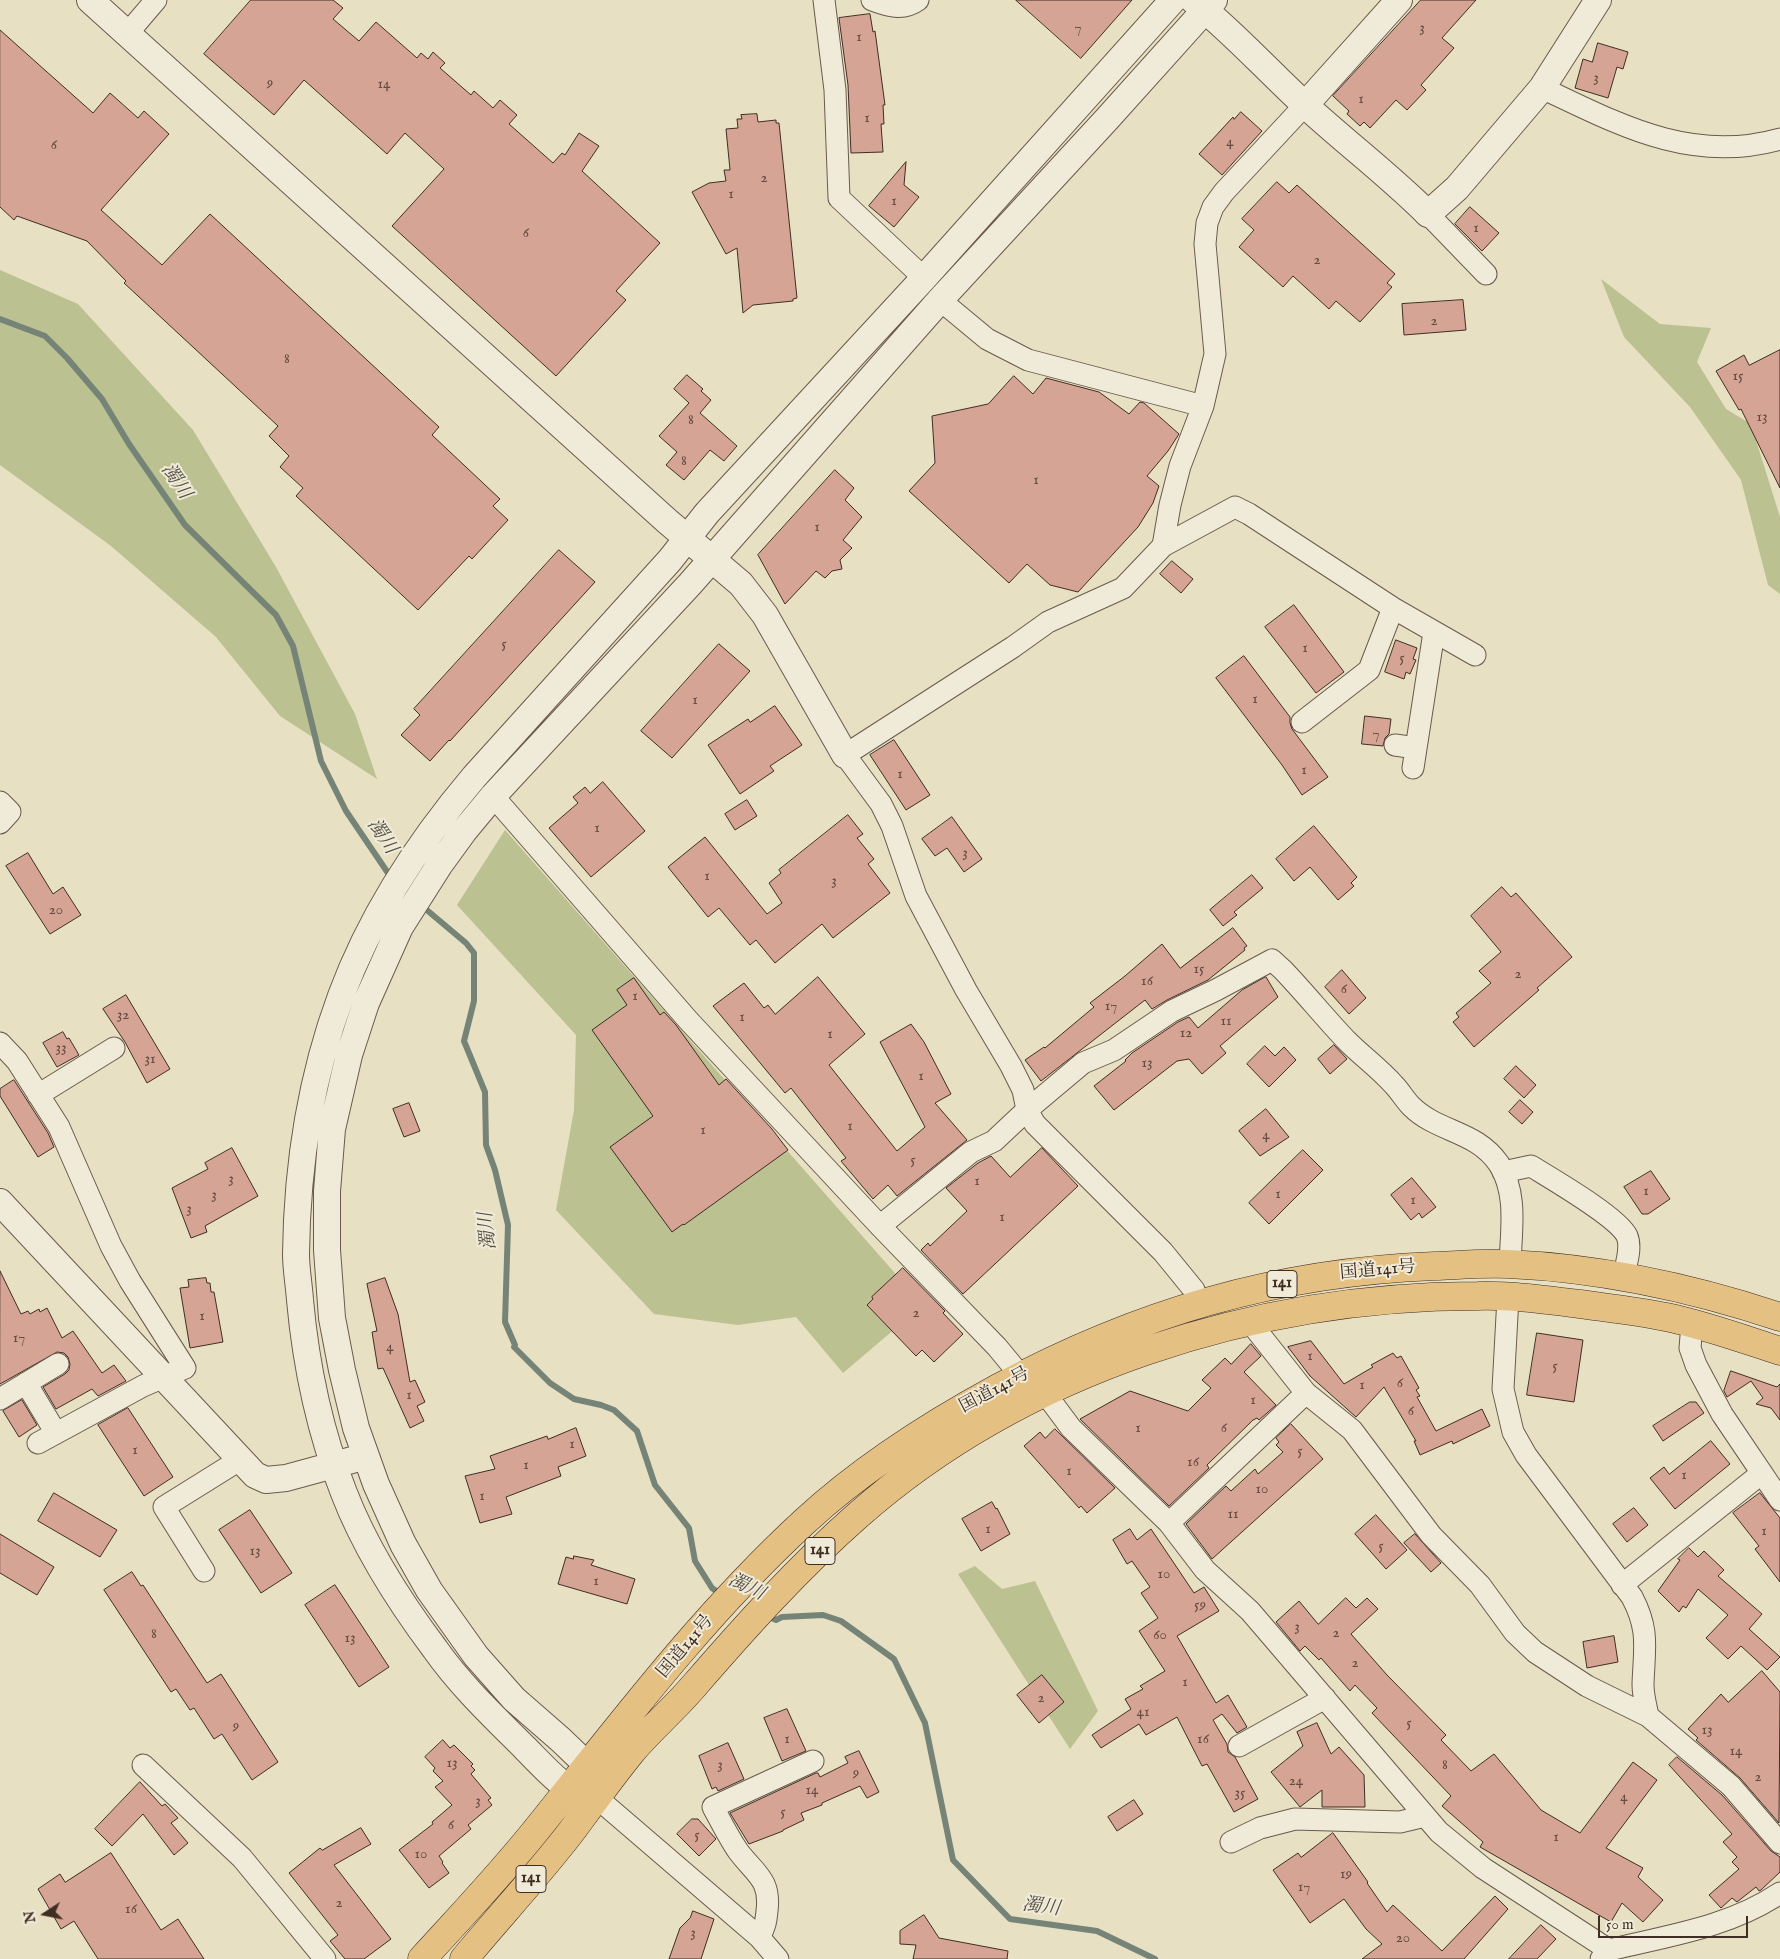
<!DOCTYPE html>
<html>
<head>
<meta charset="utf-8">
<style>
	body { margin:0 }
	#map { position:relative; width:1780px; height:1959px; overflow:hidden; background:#e8e0c3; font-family:"IM FELL English",serif }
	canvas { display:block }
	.north { position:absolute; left:20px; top:1889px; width:50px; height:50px; -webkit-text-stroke:4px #f0ebd8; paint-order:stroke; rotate:259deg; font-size:14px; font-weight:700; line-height:20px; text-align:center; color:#402d24 }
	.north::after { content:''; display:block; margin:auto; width:18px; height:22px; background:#402d24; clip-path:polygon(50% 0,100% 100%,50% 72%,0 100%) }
	.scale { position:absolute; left:1598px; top:1916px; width:150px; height:22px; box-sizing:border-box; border:2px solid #402d24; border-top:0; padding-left:6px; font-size:15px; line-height:18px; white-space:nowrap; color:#402d24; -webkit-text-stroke:4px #f0ebd8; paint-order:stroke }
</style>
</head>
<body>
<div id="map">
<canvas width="1780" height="1959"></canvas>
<div class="north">N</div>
<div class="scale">50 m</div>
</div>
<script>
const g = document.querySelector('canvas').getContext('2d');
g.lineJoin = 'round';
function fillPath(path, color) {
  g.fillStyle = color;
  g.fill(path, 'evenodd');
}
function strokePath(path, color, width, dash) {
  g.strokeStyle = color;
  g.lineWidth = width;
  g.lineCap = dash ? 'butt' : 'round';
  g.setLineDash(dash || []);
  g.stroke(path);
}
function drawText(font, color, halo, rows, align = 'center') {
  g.font = font + ' "IM FELL English","Noto Serif JP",serif';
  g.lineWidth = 4;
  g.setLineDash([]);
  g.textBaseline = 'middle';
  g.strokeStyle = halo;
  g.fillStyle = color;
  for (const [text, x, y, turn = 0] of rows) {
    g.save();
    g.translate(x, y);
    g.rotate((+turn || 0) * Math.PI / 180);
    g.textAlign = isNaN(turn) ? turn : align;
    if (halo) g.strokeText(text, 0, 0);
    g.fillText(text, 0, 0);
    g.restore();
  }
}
fillPath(new Path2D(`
	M0,270L78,304L193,430L276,567L355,714L377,779L280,716L216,637L111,546L0,465Z
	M1601,279L1660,324L1711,328L1697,362L1726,409L1751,424L1780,517V594L1768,585L1741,480L1690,407L1624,337Z
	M505,830L923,1305L843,1373L796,1317L738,1325L654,1314L556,1210L574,1110L576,1035L457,905Z
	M975,1566L1002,1589L1035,1581L1098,1711L1070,1749L958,1574Z`), '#bbc190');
strokePath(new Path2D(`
	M0,319L45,336L67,358L102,399L129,444L185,525L276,615L293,646L321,761L346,811L392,879
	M422,906L466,943L474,953V1001L464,1041L485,1092L486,1145L495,1170L508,1225L505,1322L515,1345L514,1347L550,1383L574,1399L601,1405L614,1410L637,1431L655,1485L689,1528L695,1561L712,1588L722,1595
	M765,1615L776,1620L782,1617L823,1615L841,1621L894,1659L925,1723L953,1860L1010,1919L1097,1931L1155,1959`), '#758477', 6);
const building = new Path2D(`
	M251,0H333L343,8L333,19L359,41L376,22L417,58L421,53L428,59L433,52L445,63L440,68L471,95L474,91L493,108L500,100L517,115L509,124L553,163L562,153L565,155L579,133L599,146L582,171L660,243L616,291L626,300L556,376L392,226L444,169L405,133L387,154L304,80L274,115L204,54Z
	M1016,0H1132L1081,58Z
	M1421,0H1476L1442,38L1454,48L1421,85L1426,90L1407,110L1396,100L1370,128L1364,122L1360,126L1347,114L1349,111L1333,96Z
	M870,14L873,32L875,31L885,105H883L884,124H881L883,152L851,153L848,85L839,18Z
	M0,30L93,113L110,93L138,118L144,111L169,134L101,210L162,265L210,214L439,427L432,435L500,499L493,506L508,520L472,559L469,556L418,610L296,496L303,488L280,467L289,456L269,436L278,426L124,283L126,281L87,241L17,216L14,220L0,207Z
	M1598,43L1628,52L1623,69L1617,67L1608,98L1575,88L1583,59L1592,62Z
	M1241,112L1262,131L1222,175L1199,154L1233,117L1234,119Z
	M757,114L758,122L776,120V123H779L797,298L793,299V301L753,305L743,313L737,248L726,254L692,192L709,183L726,181L724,170H730L726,129L738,128L737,119H742L741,115Z
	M906,162L904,185L919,197L894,227L869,206Z
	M1277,182L1289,193L1297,185L1395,274L1387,283L1392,287L1360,322L1336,301L1329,309L1293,276L1283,287L1239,247L1254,230L1242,219Z
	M1470,207L1499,233L1482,251L1455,224Z
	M1463,300L1466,330L1404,335L1402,304Z
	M1780,350V488L1741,409L1739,410L1716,371L1744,355L1749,365Z
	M687,375L703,389L701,391L711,400L700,413L737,446L724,461L710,450L684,480L666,465L677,452L659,436L689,403L674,389Z
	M1014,376L1033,394L1046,378L1099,392L1129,414L1140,402L1144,403L1179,434L1168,451L1147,476L1159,486L1153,503L1138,527L1078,592L1050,585L1027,564L1009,583L909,491L935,463L932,416L988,404Z
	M835,470L854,488L845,500L862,517L843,540L852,548L840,560L842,569L832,571L825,578L816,571L785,604L758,555Z
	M559,550L595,582L450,741L449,740L430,761L401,735L420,715L414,709Z
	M1172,561L1193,579L1181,593L1160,574Z
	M1294,605L1344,672L1316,693L1265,627Z
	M1396,640L1417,648L1413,659L1416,660L1410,674L1406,672L1404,679L1385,672Z
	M719,644L750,671L672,758L641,731Z
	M1244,656L1290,717V723L1292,729L1328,777L1302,795L1282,765L1216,678Z
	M775,706L802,745L770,766L774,771L740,794L708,745L748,719L750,722Z
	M1365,716L1391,719L1389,734L1385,738L1383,746L1362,744Z
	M894,740L930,795L906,810L870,755Z
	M603,782L645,831L591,877L549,828L578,803L573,797L585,787L590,793Z
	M747,800L757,816L735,830L725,814Z
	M848,815L863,834L857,838L874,859L868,864L890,893L833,938L822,924L775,963L756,940L750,945L719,908L708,917L668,867L705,837L767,914L782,903L769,883L781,873L779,870Z
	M952,817L982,859L964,872L947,848L935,856L922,839Z
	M1314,826L1357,877L1351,883L1354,886L1338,900L1310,867L1294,881L1276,859Z
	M28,853L53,894L63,887L81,915L50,934L6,866Z
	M1252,875L1263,888L1234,912L1237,915L1223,926L1210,910Z
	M1502,887L1511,897L1516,893L1572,957L1537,988L1539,990L1474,1047L1453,1022L1459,1017L1456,1013L1491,983L1479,971L1501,952L1471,916Z
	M1233,928L1247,946L1244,948L1245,950L1208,980L1167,1000L1152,1009L1145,1000L1041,1081L1025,1060L1044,1047L1045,1048L1094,1007L1090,1003L1125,976L1162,944L1180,968Z
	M1342,970L1366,998L1349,1014L1325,987Z
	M818,977L865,1034L829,1065L897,1151L925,1127L880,1042L911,1024L924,1042L951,1094L935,1103L967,1140L897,1196L888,1185L873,1199L841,1161L846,1158L791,1088L785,1093L713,1006L744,983L764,1008L768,1005L775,1014Z
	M1266,977L1278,997L1220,1046L1226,1053L1202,1074L1189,1059L1177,1061L1114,1110L1094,1086L1126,1061L1125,1060L1132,1053L1178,1022L1189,1017L1198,1028L1242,990Z
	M634,978L660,1015L664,1012L676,1025L719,1085L726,1079L772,1129L788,1150L684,1225L683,1224L672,1232L610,1147L653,1116L592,1030L627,1005L617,990Z
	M126,995L170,1069L147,1083L125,1042L103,1009Z
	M63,1032L67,1039L69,1038L79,1055L57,1067L43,1043Z
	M1334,1045L1347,1059L1330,1074L1318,1059Z
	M1265,1046L1275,1056L1284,1047L1296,1060L1269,1087L1247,1064Z
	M1516,1066L1536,1085L1524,1098L1504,1079Z
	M14,1080L48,1133L54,1147L38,1157L0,1096V1089Z
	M1520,1100L1533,1112L1522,1124L1509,1112Z
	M409,1103L420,1131L404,1137L393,1109Z
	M1266,1109L1289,1137L1260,1156L1239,1131Z
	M232,1148L258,1196L205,1226L207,1232L191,1238L172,1188L208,1169L205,1163Z
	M1042,1148L1078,1186L963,1294L921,1250L928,1243L930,1246L967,1211L946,1188L978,1163L991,1156L1010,1177Z
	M1303,1150L1323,1170L1269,1224L1249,1203Z
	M1651,1171L1670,1199L1648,1214H1642L1624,1187Z
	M1412,1178L1436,1207L1422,1218L1419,1213L1411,1220L1391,1195Z
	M903,1268L945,1311L943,1313L963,1334L934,1362L922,1350L916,1356L867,1305L873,1299L872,1297Z
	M0,1271L21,1314L28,1311L30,1314L39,1309L40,1312L47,1308L62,1338L73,1331L102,1373L114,1365L126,1381L98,1396L92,1389L56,1409L43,1387L65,1374L69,1370L70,1364L68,1357L64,1353L57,1352L0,1384Z
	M206,1278L207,1283H210L211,1292H214L223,1342L190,1348L180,1288L189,1287L188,1280Z
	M385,1278L398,1314L410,1382L415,1380L425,1402L417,1406L424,1421L410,1428L383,1368L378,1369L372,1332L377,1331L367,1284Z
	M1537,1333L1583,1340L1574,1402L1527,1395Z
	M1311,1341L1344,1384L1373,1367L1371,1365L1393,1353L1397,1358L1401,1356L1419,1388L1416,1390L1420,1396L1417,1397L1436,1431L1482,1409L1490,1426L1453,1444L1452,1441L1420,1455L1414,1441H1416L1384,1387L1356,1417L1310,1376L1288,1347Z
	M1251,1344L1261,1356L1244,1372L1276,1405L1259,1420L1257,1418L1253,1420L1207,1465L1209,1468L1169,1506L1080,1419L1130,1391L1188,1411L1211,1388L1202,1380L1225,1358L1231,1364Z
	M1731,1371L1777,1387L1780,1384V1420L1771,1408L1756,1404L1763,1398L1751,1381L1727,1397L1724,1391Z
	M22,1400L37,1425L19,1437L3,1411Z
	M1690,1402H1696L1704,1413L1663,1441L1653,1426Z
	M128,1408L173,1477L144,1496L98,1425Z
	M1291,1424L1323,1459L1212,1559L1186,1524L1226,1486L1231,1491L1255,1469L1258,1474L1283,1452L1276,1445L1279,1442L1276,1438Z
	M576,1428L586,1456L558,1467L561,1476L506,1497L512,1514L480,1523L465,1476L495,1469L490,1456L547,1436L548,1439Z
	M1055,1429L1115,1488L1087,1513L1081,1506L1079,1508L1024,1446L1040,1432L1045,1438Z
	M1711,1441L1730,1464L1675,1509L1650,1478L1664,1467L1669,1474Z
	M54,1493L117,1530L100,1557L38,1521Z
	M1760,1493L1780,1518V1582L1755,1549L1759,1546L1733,1513Z
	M992,1502L996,1509L997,1508L1010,1534L981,1551L962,1519Z
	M1634,1508L1648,1525L1627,1542L1613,1524Z
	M250,1510L292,1573L261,1593L219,1530Z
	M1376,1515L1407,1550L1386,1569L1355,1534Z
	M1130,1529L1137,1540L1151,1529L1194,1593L1204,1587L1219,1611L1177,1636L1216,1703L1228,1695L1247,1727L1237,1733L1222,1714L1213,1720L1227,1744L1228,1752L1235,1757L1258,1799L1234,1812L1207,1764L1202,1766L1177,1717L1146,1735L1139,1724L1101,1748L1092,1735L1131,1709L1125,1699L1143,1689L1140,1686L1165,1671L1139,1631L1158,1618L1141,1593L1150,1587L1132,1561L1127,1564L1113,1540Z
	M0,1534L54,1567L37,1595L0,1573Z
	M1415,1534L1441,1563L1431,1572L1404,1543Z
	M1689,1548L1698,1557L1704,1551L1724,1570L1718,1576L1762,1614L1749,1629L1780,1657L1767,1670L1741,1646L1728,1659L1706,1638L1728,1615L1698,1589L1686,1608L1683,1606L1679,1612L1658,1591L1680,1560L1678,1559Z
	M574,1556L594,1560L591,1565L635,1579L627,1604L558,1584L566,1557L573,1559Z
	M132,1572L141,1586L143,1585L207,1683L221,1674L278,1762L252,1780L222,1734L214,1739L194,1708L190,1710L176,1689L171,1692L104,1590Z
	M335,1585L389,1667L359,1687L305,1605Z
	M1346,1598L1356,1608L1367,1598L1378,1609L1351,1634L1387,1675L1446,1735L1441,1740L1471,1771L1494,1754L1541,1810L1580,1833L1633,1762L1657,1780L1606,1848L1643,1868L1638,1877L1663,1900L1643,1922L1622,1903L1611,1922L1480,1847L1483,1842L1442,1806L1451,1796L1372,1713L1377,1708L1355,1685L1350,1691L1321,1658L1319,1660L1305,1646L1300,1651L1276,1622L1299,1601L1318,1624Z
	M1614,1636L1618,1662L1587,1668L1583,1642Z
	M1762,1671L1780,1692L1779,1823L1740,1778L1696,1740L1698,1738L1688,1729L1721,1694L1728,1702Z
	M1042,1675L1064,1702L1039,1723L1017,1695Z
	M787,1709L806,1751L782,1761L764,1718Z
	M1317,1723L1331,1754L1339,1747L1364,1775L1365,1807H1322V1790L1300,1807L1271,1772L1303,1746L1297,1732Z
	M443,1740L450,1748L454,1745L473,1764L471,1766L475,1770L471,1774L491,1798L488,1800L492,1805L468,1825L471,1829L439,1856L443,1862L442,1863L449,1873L429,1888L399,1850L433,1824L432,1822L452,1805L435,1787L443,1781L433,1771L435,1768L425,1757Z
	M728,1743L744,1779L718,1791L716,1787L712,1789L699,1756Z
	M859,1751L879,1792L867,1798L860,1786L822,1803V1805L801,1813L804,1820L783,1830V1831L749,1844L730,1813L816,1773H818L820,1777L848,1763L845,1757Z
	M1677,1757L1722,1795L1771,1851L1780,1857V1872L1761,1890L1759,1891L1756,1887L1737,1902L1732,1898L1721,1908L1709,1895L1739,1869L1732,1862L1737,1857L1723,1842L1732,1834L1669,1765Z
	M140,1782L162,1806L165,1804L178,1818L171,1823L188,1843L174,1855L143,1814L112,1846L95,1829Z
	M1134,1800L1143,1814L1117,1831L1108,1817Z
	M692,1819H698L716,1839L699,1856L677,1834Z
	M361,1828L371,1844L334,1865L391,1939L364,1959H345L330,1941L338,1935L289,1873L320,1848L322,1850Z
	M1333,1833L1368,1882L1367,1883L1387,1912L1393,1905L1442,1951L1495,1896L1508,1909L1464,1959H1362L1382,1944L1366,1929L1344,1899L1310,1923L1273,1870L1298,1853L1301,1857Z
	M111,1853L161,1930L178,1919L204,1959H98L74,1921L61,1929L38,1889L60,1874L65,1882Z
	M693,1911L714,1919L701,1959H669L680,1928L690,1918Z
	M924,1915L939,1938L1008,1951L1007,1959H913L916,1945L900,1944V1931Z
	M1541,1925L1556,1939L1537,1959H1509Z`);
fillPath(building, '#d5a494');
strokePath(building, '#402d24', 1);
const minor = new Path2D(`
	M824,0L835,90L839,198L924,278
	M872,0C888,6 903,11 918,0
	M127,34L156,0
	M1542,88C1620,125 1691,164 1780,139
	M1428,214L1486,274
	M940,300L987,339L1028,360L1203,406
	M1163,546L1235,507L1249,514L1393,608L1475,655
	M1302,722L1369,670L1393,608
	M1395,745L1416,748
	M1413,768L1434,632
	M493,796L688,1020L880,1226L997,1347L1021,1376
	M0,802L10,812L0,823
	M0,1043L17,1061L59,1127L111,1246L130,1281L185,1368L143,1386L38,1443
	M38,1095L114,1048
	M1503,1172L1531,1166C1552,1179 1618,1217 1627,1236C1632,1248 1626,1265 1623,1277
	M880,1226L971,1152L994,1141L1027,1110L1083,1063L1114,1050L1172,1011L1216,990L1272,960L1283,970C1305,993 1325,1018 1347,1041C1362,1056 1380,1069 1394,1085C1400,1091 1405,1100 1411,1106C1438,1133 1476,1130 1499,1164C1518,1194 1511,1231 1510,1264
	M1508,1297L1503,1389L1513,1432L1526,1455L1632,1597C1650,1631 1644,1649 1643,1685C1643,1695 1646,1706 1648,1716
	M1199,1303L1194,1290L1163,1252L1035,1124L1027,1110L1023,1090L1011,1066L966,990L916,896L892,826L881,804L845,755L1013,647L1048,622L1123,588L1163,546L1170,505L1180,466L1203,406L1215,354L1205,244L1207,223L1213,207L1224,192L1305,105
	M1250,1322L1306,1393L1352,1430L1431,1535L1480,1585L1515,1633L1535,1652L1587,1686L1648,1716L1731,1786L1780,1843
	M1692,1324L1690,1348L1696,1365L1722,1414L1780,1500
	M26,1383L56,1433
	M1045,1393L1071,1428L1169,1523L1205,1570L1250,1611L1439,1832L1483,1868L1609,1950
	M0,1399L58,1364
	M1169,1523L1306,1393
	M204,1571L164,1507L241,1459
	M1622,1585L1762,1473
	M1239,1746L1325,1698
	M143,1765L242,1858L325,1959
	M596,1797L759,1937L778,1959
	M1231,1842L1260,1828L1295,1819L1400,1822L1425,1816
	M759,1937C765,1928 766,1921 767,1911C771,1879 755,1874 738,1851C729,1838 721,1822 713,1807L813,1761
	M1601,1959L1609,1950C1667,1936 1730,1927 1780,1893`);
const tertiary = new Path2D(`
	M90,0L667,521L741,584L765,615L845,755
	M1193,0C1233,32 1267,70 1305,105C1345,142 1389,175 1428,214L1457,188L1542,88L1598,0
	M1305,105L1399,0
	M0,1202L255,1475L266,1480L286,1478L352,1460
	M593,1786L587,1765L561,1740L514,1699L476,1656L429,1590L403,1544L376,1484L356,1428L342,1370L332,1318L327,1250V1191L332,1129L349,1055L366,1003L400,927L440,864L464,831L493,796L690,584L940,300L1107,119L1214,0
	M590,1795C584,1793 574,1792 568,1788C555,1780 537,1760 525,1748C494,1717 461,1686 435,1649C399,1601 366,1550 344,1493C320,1432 306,1366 300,1300C299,1285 296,1269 296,1254C297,1167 311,1077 341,996C371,915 419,842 474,777L670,560L707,513L924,278L1173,0`);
const trunk = new Path2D(`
	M422,1959C462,1915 504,1871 541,1824C624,1720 705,1613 804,1522C861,1469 930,1425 998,1388C1138,1313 1276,1272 1435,1266C1459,1265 1484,1263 1508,1264C1600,1268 1693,1288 1780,1317
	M464,1959C499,1917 537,1876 571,1832C591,1805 611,1777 633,1750C652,1728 674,1709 693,1687C745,1627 798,1568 857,1516C1025,1368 1256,1296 1478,1296C1512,1295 1547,1300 1580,1304C1609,1308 1638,1311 1666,1317C1705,1325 1743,1339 1780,1351`);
strokePath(minor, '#6a5a4c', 23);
strokePath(tertiary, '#6a5a4c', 28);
strokePath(trunk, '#402d24', 29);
strokePath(minor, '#f0ebd8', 21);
strokePath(tertiary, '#f0ebd8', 26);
strokePath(trunk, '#e4c082', 28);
drawText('15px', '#654b40', null, [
	["7",1078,29],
	["3",1422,29],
	["1",859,38],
	["3",1596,79],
	["9",270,84],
	["14",384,85],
	["1",1361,100],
	["1",867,119],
	["4",1230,143],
	["6",54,146],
	["2",764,179],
	["1",731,195],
	["1",894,202],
	["1",1476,229],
	["6",526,234],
	["2",1317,261],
	["2",1434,322],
	["8",287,360],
	["15",1738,377],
	["13",1762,418],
	["8",691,421],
	["8",684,462],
	["1",1036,481],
	["1",817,528],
	["5",504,645],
	["1",1305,649],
	["5",1402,659],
	["1",1255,700],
	["1",695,701],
	["7",1376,735],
	["1",1304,771],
	["1",900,775],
	["1",597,829],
	["3",965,854],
	["1",707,877],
	["3",834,882],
	["20",56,911],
	["15",1199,970],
	["2",1518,975],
	["16",1147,982],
	["6",1344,990],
	["1",635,997],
	["17",1111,1007],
	["32",123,1016],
	["1",742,1018],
	["11",1226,1022],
	["12",1186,1034],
	["1",830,1035],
	["33",61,1049],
	["31",150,1060],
	["13",1147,1064],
	["1",921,1077],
	["1",850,1127],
	["1",703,1131],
	["4",1266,1136],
	["5",913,1161],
	["3",231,1180],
	["1",977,1182],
	["1",1646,1192],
	["1",1278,1195],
	["3",214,1196],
	["1",1413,1201],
	["3",189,1210],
	["1",1002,1218],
	["2",916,1314],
	["1",202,1317],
	["17",19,1339],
	["4",390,1348],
	["1",1310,1357],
	["5",1555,1367],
	["6",1400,1384],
	["1",1362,1386],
	["1",409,1396],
	["1",1253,1401],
	["6",1411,1412],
	["1",1138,1429],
	["6",1224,1429],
	["1",572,1445],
	["1",135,1451],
	["5",1300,1452],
	["16",1193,1463],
	["1",526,1466],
	["1",1069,1472],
	["1",1684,1476],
	["10",1262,1490],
	["1",482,1497],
	["11",1233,1515],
	["1",988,1530],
	["1",1764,1532],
	["5",1381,1547],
	["13",255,1552],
	["10",1164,1575],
	["1",596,1582],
	["59",1200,1606],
	["3",1297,1628],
	["2",1336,1634],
	["8",154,1635],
	["60",1160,1636],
	["13",350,1639],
	["2",1355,1664],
	["1",1185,1683],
	["2",1041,1699],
	["41",1143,1713],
	["5",1409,1724],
	["9",236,1727],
	["13",1707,1731],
	["1",787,1740],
	["16",1203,1740],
	["14",1736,1752],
	["13",452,1764],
	["3",720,1766],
	["8",1445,1766],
	["9",856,1774],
	["2",1758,1778],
	["24",1296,1782],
	["14",812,1791],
	["35",1240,1794],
	["4",1624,1798],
	["3",478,1802],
	["5",783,1813],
	["6",451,1826],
	["5",697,1836],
	["1",1556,1838],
	["10",421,1855],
	["19",1346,1875],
	["17",1304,1888],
	["2",339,1904],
	["16",131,1910],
	["3",693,1934],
	["20",1403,1939]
]);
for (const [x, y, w] of [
	[1282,1284,30],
	[820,1551,30],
	[531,1879,30]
]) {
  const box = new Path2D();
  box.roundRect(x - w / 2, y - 13.5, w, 27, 4);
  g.fillStyle = '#f0ebd8';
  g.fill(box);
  strokePath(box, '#402d24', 1);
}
drawText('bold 16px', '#402d24', null, [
	["141",1282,1284],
	["141",820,1551],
	["141",531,1879]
]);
drawText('18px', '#402d24', '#f0ebd8', [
	["国道141号",1378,1271,-5],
	["国道141号",995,1391,-28],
	["国道141号",686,1647,-50]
]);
drawText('italic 19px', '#565147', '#f0ebd8', [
	["濁川",175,482,56],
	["濁川",381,837,56],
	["濁川",489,1231,-96],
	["濁川",746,1588,26],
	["濁川",1041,1908,8]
]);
</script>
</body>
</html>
